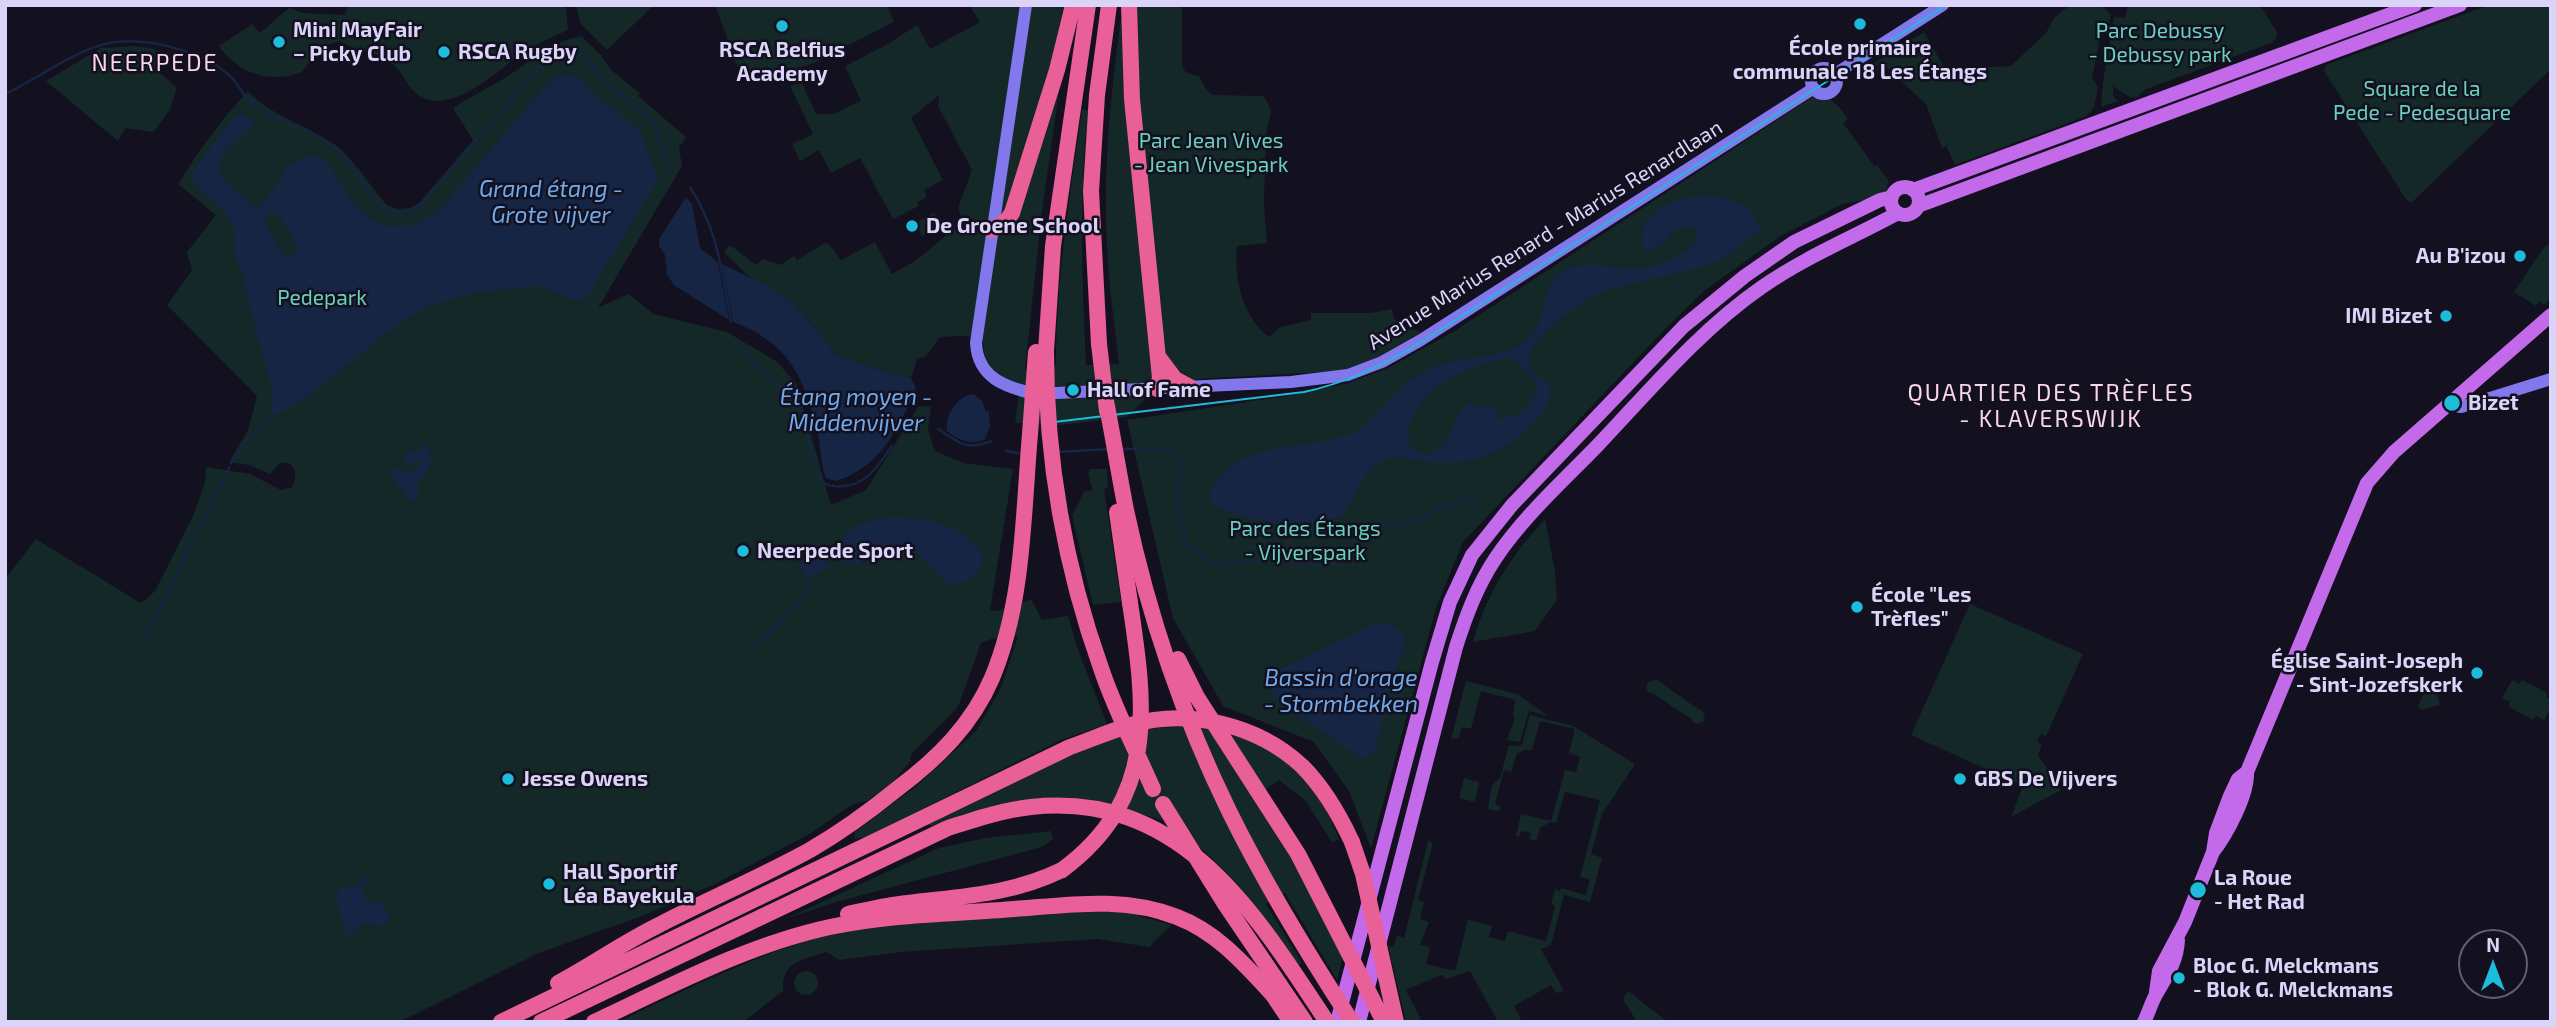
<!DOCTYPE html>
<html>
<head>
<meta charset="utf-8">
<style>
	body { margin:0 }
	#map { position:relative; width:2556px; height:1027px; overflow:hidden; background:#13101f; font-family:"Exo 2",sans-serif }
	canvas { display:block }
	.frame { position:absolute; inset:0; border:7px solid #dbd4f9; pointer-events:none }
	.north { position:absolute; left:2458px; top:929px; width:70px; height:70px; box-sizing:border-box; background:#13101f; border:2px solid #635e76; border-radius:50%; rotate:0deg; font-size:19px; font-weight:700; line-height:28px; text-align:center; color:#dbd4f9 }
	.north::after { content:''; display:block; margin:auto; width:24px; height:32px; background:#1ebcdb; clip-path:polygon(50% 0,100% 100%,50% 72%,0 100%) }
</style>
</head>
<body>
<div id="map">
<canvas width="2556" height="1027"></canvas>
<div class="frame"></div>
<div class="north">N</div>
</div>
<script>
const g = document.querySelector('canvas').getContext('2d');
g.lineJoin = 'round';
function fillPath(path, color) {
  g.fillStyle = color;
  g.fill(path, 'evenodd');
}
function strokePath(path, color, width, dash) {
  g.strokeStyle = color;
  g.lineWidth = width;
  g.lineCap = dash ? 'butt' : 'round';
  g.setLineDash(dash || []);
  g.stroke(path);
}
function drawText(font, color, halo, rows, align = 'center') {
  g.font = font + ' "Exo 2",sans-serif';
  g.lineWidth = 5;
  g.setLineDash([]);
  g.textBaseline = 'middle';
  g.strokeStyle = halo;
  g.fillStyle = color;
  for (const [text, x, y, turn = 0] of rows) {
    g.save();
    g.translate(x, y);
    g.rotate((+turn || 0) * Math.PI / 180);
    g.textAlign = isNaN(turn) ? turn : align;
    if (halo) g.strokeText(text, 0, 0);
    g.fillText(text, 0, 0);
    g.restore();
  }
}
fillPath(new Path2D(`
	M348,5H561L566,8L568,30C557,35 545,40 534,46C506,61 460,112 426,99C408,92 406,76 393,64C379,51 355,53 340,41L322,46L302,72C272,84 238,74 219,46L252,24L260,33L289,8L303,13L345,15Z
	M576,5H654L607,50L580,23Z
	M715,5H891L888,7L894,22L814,63L747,84L736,63Z
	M969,5H1064L1050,68L1062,71L1042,211L1025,370L1056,366C1056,280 1070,194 1082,109L1088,110C1079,195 1082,279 1086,365L1119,364C1116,334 1111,304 1109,273C1101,184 1110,93 1123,5H1182V65L1186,73L1199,76L1207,91L1213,95L1264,96L1271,110L1266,136L1264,205L1267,243L1237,246C1234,279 1242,316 1269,337L1281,327L1311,320V313H1371L1392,309C1393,326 1407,327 1421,332L1377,358L1343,371L1196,379L1189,392L1150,394L1127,417L1062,425L1015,423L1020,387C995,373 984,370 983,340L964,336L940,337L926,356L917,359L911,378L875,369L836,354L795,305L769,287L747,275L724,252L730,245L756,265L763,259L780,265L794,256L797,260L827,242L841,260L875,242L892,274L915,261L963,222L958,208L972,170L938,106L939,95L911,118L943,180L924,190L927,197L917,202L919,206L893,219L860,158L831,173L819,150L800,161L792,144L813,134L790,86L802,83L816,114H833L861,101L845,66L888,44L917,25L930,49L980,22Z
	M2070,5H2101L2111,14L2108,29L2102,28L2092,78L2098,87L2094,107L2087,116L1955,165L1946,146L1942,148L1926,104L1887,68L1883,71L1874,63L1924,32L1945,69L2011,66L2046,33L2054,18Z
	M2128,5H2260L2277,32V37L2273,42L2144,90L2136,98L2129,97L2113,86V96L2118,101L2101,107L2103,82L2114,17L2125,18Z
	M2489,5H2551V69L2412,202L2407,201L2324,71L2326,65Z
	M581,36L601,55L611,70L640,93L638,96L686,137L679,148L682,166L598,308L628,294L654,314L727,332L776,361L796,383L831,505L866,490L919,406L931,407L928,430L935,451L963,463L1013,469L990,610L998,611L1031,599L1042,620L1068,616L1078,650L1107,724L1061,740L866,837L854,839L855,832L919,784L976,731L1001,688L1018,636L991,639L981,643L958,707L911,754L910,762L889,786L867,801L853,804L811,833L717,883L647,914L539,953L399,1022H5V579L36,539L139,602L144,601L155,591L194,514L205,482L206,467L250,474L281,490L292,487C298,475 296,461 280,463L270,474L249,465L229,462L248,430L257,396L167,305L192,270L187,252L216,215L178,184C199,150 221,120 248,91C272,117 309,126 337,146C353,158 372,189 387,205C398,211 408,210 419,203L473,140L453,108C468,98 484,90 500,81C528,64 549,43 581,36Z
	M133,46L152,48L157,51V70L177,88L169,111L154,132L126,128L118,141L46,81L101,48Z
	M1820,97C1834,99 1840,107 1848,119L1843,123L1874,166L1877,165L1889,181L1886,191L1865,200L1842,204L1779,237L1704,291L1665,329L1463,542L1436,608L1371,848L1349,791L1314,742L1223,706L1173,618L1127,420L1294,395L1345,384L1388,368L1453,332L1811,98Z
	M934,213L942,225L922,236L915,223Z
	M2551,241V298L2544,305L2539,301L2536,306L2514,292L2542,250Z
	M1090,469H1107L1108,488L1104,489L1121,602L1093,605L1072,516L1084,492L1096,489H1092L1088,474Z
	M1545,519L1555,571L1557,600L1535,631L1473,642C1486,595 1511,555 1545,519Z
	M1970,604L2083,654L2046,736L2041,734L2037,742L2042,744L2038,755L2061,790L2011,817L2023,786L1911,735Z
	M1656,679L1699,710L1701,709L1705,716L1703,722L1697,724L1692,722L1693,720L1652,693L1650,694L1647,690V683Z
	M2512,680L2519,684L2522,680L2547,693L2546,697L2551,700V706L2544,720L2536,716L2533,720L2509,707L2510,702L2502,698Z
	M1466,681L1517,694L1548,716L1529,711L1520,742L1507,740L1515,718L1513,716L1515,700L1481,691L1471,729L1462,727L1459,738L1451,739Z
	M2429,681H2434L2440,705L2421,710L2418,706Z
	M1530,715L1573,726L1635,764L1602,814L1591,854L1602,858L1590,902L1564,895L1551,945L1541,949L1564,991L1556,993L1551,985L1514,1006L1521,1019L1516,1022H1498L1470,971L1446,979L1441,975L1406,990L1422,1022H1406L1388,946L1393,947L1397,935L1404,938L1428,841L1433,843L1418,900L1424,902L1420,919L1429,922L1420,945L1430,947L1426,964L1455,971L1468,920L1492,926L1489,937L1505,941L1508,931L1546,941L1555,906L1551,904L1555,889L1560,891L1561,888L1586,895L1590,879L1580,877L1600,800L1565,792L1556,823L1551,822L1541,827L1536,841L1529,839L1531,833L1521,831L1519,837L1516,836L1521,814L1551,821L1565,770L1576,772L1580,757L1569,753L1575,729L1540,721L1532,750H1524L1517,754L1511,772L1504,770L1495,804L1501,806L1499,811L1488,809L1492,785L1500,778L1509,745L1519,746L1522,744Z
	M1186,726C1261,734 1312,766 1339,839L1332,842L1305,800L1279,780L1254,798L1302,876L1343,956L1337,980L1285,893L1266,904L1302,963L1298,965C1267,920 1237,878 1195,843C1187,837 1179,828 1170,823C1163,819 1153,818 1145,815C1071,787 1003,798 932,827L929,824L1109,737L1130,730Z
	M1464,778L1479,782L1475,802L1459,798Z
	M1051,831L1053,839L1042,847L836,902L785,919L939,848L986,838Z
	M1078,911L1130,913L1171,925C1165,934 1156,937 1150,947L1097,939L901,952L840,960L826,952C802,961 782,960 783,991L743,1022H618C678,993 739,963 803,942C846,929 891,926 935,922C982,918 1030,914 1078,911Z
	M794 983a12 12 0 1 1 24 0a12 12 0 1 1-24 0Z
	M1628,991L1668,1022H1637L1623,999Z`), '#142828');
fillPath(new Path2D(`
	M573,75L584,81L593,93L640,131L658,180L587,297L576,301L540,286L479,292L429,306L393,328L303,400L281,413L272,414V389L246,293L242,270L234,253V227L220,206L195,185L191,176L196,167L235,116L241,114L255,121C242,144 223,141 219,171L229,186L258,209L278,184L287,166L303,157L313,156L326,161L357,208L383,227L412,225L436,214L542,90L555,77ZM270,214L280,216C287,226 290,237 298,246L295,254L285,256C277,246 266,230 265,218Z
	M1712,196C1741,200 1751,205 1761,232L1749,238L1728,256L1707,266L1603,291C1583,299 1547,328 1534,345C1529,353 1529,364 1531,372C1547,384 1559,385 1545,408C1520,446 1477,468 1431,462C1416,460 1399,454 1384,460C1362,468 1358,498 1343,514C1323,534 1230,521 1211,502C1208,492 1212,486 1218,479C1255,437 1307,452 1352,433C1370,425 1381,407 1395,394C1406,383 1419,374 1434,367C1462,355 1507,360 1529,338C1550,317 1538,279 1571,268C1589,262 1606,267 1624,269C1646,271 1666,264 1684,252C1692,246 1699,242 1696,231C1672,216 1667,248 1648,252L1644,250C1632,210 1682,194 1712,196ZM1510,358L1517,362L1538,385C1532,407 1520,418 1497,419L1496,408L1475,406L1470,403C1447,416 1460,445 1425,455L1410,446C1397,398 1472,361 1510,358Z
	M686,197L692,204L700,248L718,262L729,320L674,285L667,275L665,255L659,246V239Z
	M722,264L769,286L795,305L836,354L875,369L911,378L916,388C900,428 879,468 836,481L826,478C821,466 821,452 819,440C806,383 793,344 733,322Z
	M974,394L982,401L986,412L989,411L990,426L985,439C972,446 958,440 947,431C944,416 958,395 974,394Z
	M422,444H425C430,453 434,463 427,472C424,476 421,477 418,481V500L412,502L390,477L392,468L414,472L421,462L420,458L414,464L407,465L404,455L413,450L419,453Z
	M890,517C919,517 959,523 978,547C994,567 967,588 948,583C931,570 922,551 899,545C879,540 865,572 843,562C830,528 867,522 890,517Z
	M810,555L812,560L826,555L830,568L805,577L798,558Z
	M1376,623L1395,626L1403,634L1405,646L1393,675L1375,751L1368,757H1359L1275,699L1267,685L1269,677L1279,670Z
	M366,876L370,878L367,885L361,886L366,901L383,902L390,921L381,926L363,924L349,936L346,935C345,933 336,899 336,896L342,888L357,886Z`), '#162543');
strokePath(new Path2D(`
	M5,94C38,79 82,45 116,42C151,38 205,52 231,77C238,84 243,95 251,102C275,123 311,128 336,148C353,162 367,199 387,209C399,216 411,212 421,204L545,61L565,52L584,54L603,80L652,120L656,126L668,172
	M690,187C719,232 721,270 731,321
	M743,350L757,366L787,393
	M795,399C805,416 814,474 823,482C827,486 838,487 844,486C868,484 879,464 892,446
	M938,429C959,443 967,451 991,441
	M1121,449H1162L1174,454L1180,462L1177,502L1186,543L1202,557L1222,565L1277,558L1321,566L1337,562L1377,525L1418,522L1432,511L1469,499L1474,500L1478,504
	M1006,451L1024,454
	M1058,452L1111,449
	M231,463L243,445L272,414
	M142,639L167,598L187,550L229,468
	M755,649L760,640L769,636L771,630L780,623V619L806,596L810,585L806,580L807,576`), '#162543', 2.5);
strokePath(new Path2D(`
	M1026,5L976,343C978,378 1005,387 1035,394L1291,382L1348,375L1382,362L1421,340L1814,88
	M1811 81a13 13 0 1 1 26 0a13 13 0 1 1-26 0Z
	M1835,74L1943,5
	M2449,405L2461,407L2551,379`), '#8278ec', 12);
strokePath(new Path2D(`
	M1891 201a14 14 0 1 1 28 0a14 14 0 1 1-28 0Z
	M1913,190L2415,5
	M1918,206L2460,5
	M2213,852C2227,834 2248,795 2247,772L2367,483L2394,452L2551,315
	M2156,992L2159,971L2185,922L2213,852L2216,833L2230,796L2238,779L2247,772
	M1337,1022L1432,662L1450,602L1472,555L1512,505L1684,326L1745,276L1794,242L1880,200L1892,197
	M1359,1022L1456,647C1466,616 1477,586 1495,559C1523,517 1563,481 1598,445C1650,390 1700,330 1762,287C1805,257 1852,238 1898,213
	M2144,1022C2149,1012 2152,1000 2158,991C2168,974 2177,961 2178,940`), '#c36aea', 14);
strokePath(new Path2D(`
	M1129,5L1132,99L1160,378L1157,389
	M992,230L1006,221L1012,213L1057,70L1073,5
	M1099,344L1091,191L1097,95L1109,5
	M1046,351L1053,246L1088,5
	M1160,359L1175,379L1190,387
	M1117,512L1130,603
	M848,914C867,910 887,905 907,903C963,896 1010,895 1062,870
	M558,983C592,965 624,942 659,925C709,899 761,877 810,850C841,832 870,811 897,789C937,759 972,725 992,678C1024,602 1023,515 1030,434
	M1269,989L1291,1022
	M501,1022L1070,747C1090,740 1110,731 1131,725C1189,708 1258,725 1302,766C1324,788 1339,814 1352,842
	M541,1022L948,828C976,819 1003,810 1031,807C1182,791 1255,913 1327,1022
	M594,1022C671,986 747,945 830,927C890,914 953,914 1014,909C1069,905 1124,896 1177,917C1217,932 1245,965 1274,996`), '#e95f98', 16);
strokePath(new Path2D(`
	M1046,423L1304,392C1347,383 1386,364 1423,341L1946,5`), '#1ebcdb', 2);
strokePath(new Path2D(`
	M1099,344L1107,411
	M1046,351C1046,460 1065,568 1102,671C1116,712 1136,750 1153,789
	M1106,401C1113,437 1119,474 1126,510C1148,613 1183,717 1229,811C1265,884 1307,953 1352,1022
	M1030,434L1036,352
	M1178,659L1197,697L1298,854L1384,1022
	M1163,804L1225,904L1305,1022
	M1352,842L1363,874L1396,1022
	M1062,870C1158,799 1146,708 1130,603`), '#e95f98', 16);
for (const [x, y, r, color] of [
	[1860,24,7,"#1ebcdb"],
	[782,26,7,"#1ebcdb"],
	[279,42,7,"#1ebcdb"],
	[444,52,7,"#1ebcdb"],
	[912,226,7,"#1ebcdb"],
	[2520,256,7,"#1ebcdb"],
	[2446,316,7,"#1ebcdb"],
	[1073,390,7,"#1ebcdb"],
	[2452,403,9,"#1ebcdb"],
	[743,551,7,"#1ebcdb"],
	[1857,607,7,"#1ebcdb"],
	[2477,673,7,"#1ebcdb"],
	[508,779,7,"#1ebcdb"],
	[1960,779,7,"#1ebcdb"],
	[549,884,7,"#1ebcdb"],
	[2198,890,9,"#1ebcdb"],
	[2179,978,7,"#1ebcdb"]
]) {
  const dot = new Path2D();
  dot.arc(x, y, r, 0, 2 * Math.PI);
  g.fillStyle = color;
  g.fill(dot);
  strokePath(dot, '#13101f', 2.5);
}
drawText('bold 21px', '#dbd4f9', '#13101f', [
	["Mini MayFair",293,30],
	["– Picky Club",293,54],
	["École primaire",1860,48,"center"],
	["communale 18 Les Étangs",1860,72,"center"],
	["RSCA Belfius",782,50,"center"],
	["Academy",782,74,"center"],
	["RSCA Rugby",458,52],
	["De Groene School",926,226],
	["Au B'izou",2506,256,"right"],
	["IMI Bizet",2432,316,"right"],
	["Hall of Fame",1087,390],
	["Bizet",2468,403],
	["Neerpede Sport",757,551],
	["École \"Les",1871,595],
	["Trèfles\"",1871,619],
	["Église Saint-Joseph",2463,661,"right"],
	["- Sint-Jozefskerk",2463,685,"right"],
	["Jesse Owens",522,779],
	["GBS De Vijvers",1974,779],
	["Hall Sportif",563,872],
	["Léa Bayekula",563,896],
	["La Roue",2214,878],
	["- Het Rad",2214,902],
	["Bloc G. Melckmans",2193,966],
	["- Blok G. Melckmans",2193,990]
], 'left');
drawText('21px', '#6acfbc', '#13101f', [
	["Parc Debussy",2160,31],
	["- Debussy park",2160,55],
	["Square de la",2422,89],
	["Pede - Pedesquare",2422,113],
	["Parc Jean Vives",1211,141],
	["- Jean Vivespark",1211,165],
	["Pedepark",322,298],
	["Parc des Étangs",1305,529],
	["- Vijverspark",1305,553]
]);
drawText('21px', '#dbd4f9', '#13101f', [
	["Avenue Marius Renard - Marius Renardlaan",1545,235,-32]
]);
g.letterSpacing = '2px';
drawText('23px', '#f9d6ea', '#13101f', [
	["NEERPEDE",155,63],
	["QUARTIER DES TRÈFLES",2051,393],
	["- KLAVERSWIJK",2051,419]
]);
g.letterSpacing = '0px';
drawText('italic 23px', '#70aaeb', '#13101f', [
	["Grand étang -",551,189],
	["Grote vijver",551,215],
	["Étang moyen -",856,397],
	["Middenvijver",856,423],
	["Bassin d'orage",1341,678],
	["- Stormbekken",1341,704]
]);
</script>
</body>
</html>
